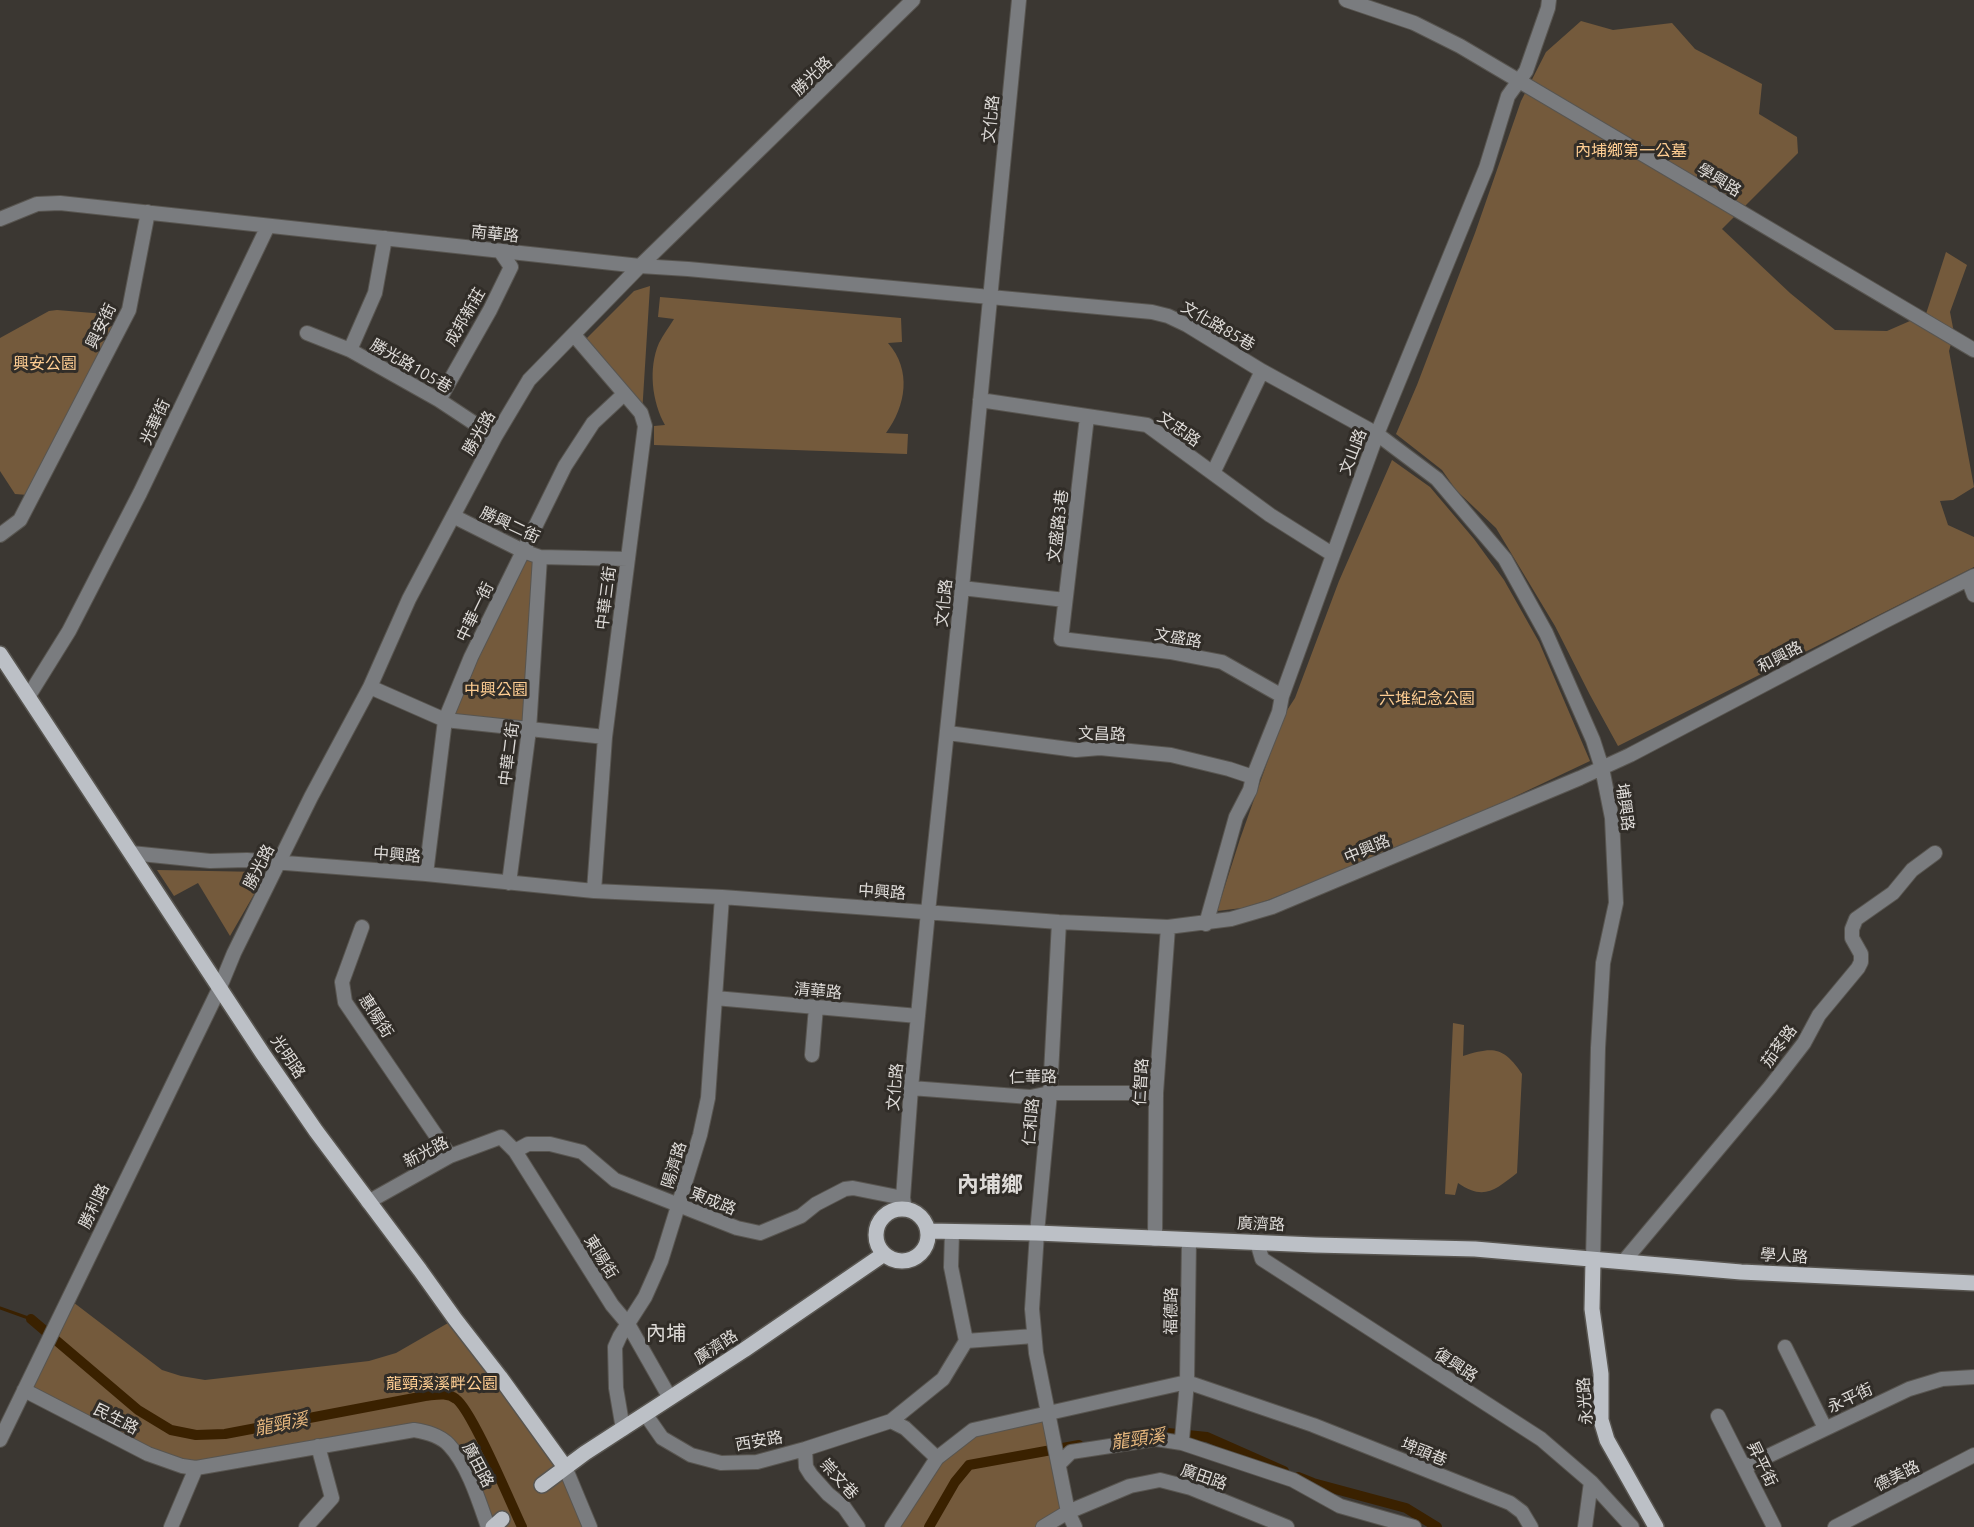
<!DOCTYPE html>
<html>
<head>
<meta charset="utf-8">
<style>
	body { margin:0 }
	canvas { display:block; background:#3b3732 }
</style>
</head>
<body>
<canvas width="1974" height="1527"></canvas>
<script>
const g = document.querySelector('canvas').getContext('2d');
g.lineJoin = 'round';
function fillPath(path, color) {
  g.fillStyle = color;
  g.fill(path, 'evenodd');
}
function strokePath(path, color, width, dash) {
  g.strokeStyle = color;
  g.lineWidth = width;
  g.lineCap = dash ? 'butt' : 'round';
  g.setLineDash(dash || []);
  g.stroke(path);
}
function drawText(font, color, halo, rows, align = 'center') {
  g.font = font + ' Ubuntu,"Noto Sans TC",sans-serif';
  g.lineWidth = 6;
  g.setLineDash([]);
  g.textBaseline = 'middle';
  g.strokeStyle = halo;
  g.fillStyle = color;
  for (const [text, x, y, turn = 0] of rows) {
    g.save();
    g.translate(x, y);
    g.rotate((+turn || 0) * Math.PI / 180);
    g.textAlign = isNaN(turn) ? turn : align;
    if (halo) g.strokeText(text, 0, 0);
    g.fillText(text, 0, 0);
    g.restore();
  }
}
fillPath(new Path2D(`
	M1581,21L1613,30L1672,23L1695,49L1762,84L1759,114L1797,137L1798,153L1722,229L1790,293L1835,330L1887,331L1926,314L1946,252L1967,265L1950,312L1954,333L1949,351L1974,487L1953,500L1940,501L1948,525L1974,537V567L1618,746L1590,695L1555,626L1496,528L1456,490L1442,470L1396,434L1417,385L1475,233L1521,101L1546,52Z
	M650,286L642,414L584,341L634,291Z
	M660,297L901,318L902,342L888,343C912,370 906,406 886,433L908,434L907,454L654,445V426L665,425C652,402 648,368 659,343C663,335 669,327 674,319L658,317Z
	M57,310L105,314L110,319L112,327L28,495L15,494L0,471V338L49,311Z
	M1392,460L1430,487L1474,539L1504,580L1539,642L1590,761L1429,837L1268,900L1242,908L1217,911L1240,839L1284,715L1295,698L1339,581Z
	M525,555L537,559L526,725L449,717Z
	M157,870L261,872L260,884L230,936L198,883L174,896Z
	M1453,1023L1464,1025L1463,1056C1493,1047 1503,1046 1522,1074L1517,1173C1495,1190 1484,1201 1458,1183L1455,1195L1445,1194Z
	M69,1299L162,1370L181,1376L205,1380L369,1361L396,1353L455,1319L566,1464L590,1527H488L460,1461L431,1433L182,1466L24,1390Z
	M1049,1414L1068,1512L1043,1527H892L937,1458L973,1430Z`), '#745a3c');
strokePath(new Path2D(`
	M0,1308L31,1319`), '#3a2100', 3);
strokePath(new Path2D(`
	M31,1319L138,1410L171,1430L196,1435L225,1434L425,1396C436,1395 447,1392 456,1399C472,1410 511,1504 522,1527
	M1154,1435L1168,1433L1207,1437L1284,1471
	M1298,1477L1313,1483L1406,1508L1437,1527
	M929,1527L955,1482L969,1465L1079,1445`), '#3a2100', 10);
const minor = new Path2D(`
	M1346,0L1414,23L1460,46L1974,350
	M0,219L37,204L60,203L640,266L688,269L1152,312L1168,316L1187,325L1262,371L1377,434L1437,479L1505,559L1546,633L1593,740L1602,768L1612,818L1616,903L1603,963L1598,1048L1593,1260
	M307,333L350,350L439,400L495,437
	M574,335L641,413L645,426L605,737L594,891
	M350,350L375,293L385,238
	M439,400L490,310L511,267L500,251
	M980,400L1147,425L1270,515L1332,554
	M1087,417L1061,639L1170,652L1222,662L1282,696
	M1213,473L1262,371
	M453,516L523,551L540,557L628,559
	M0,535L20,520L129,310L148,212
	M1968,579L1974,595
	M962,588L1065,600
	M370,687L445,720L605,737
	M28,697L69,631L140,493L268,226
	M948,733L1076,750L1100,748L1171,755L1229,769L1253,777
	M131,853L210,861L247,860L426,874L594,891L722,897L1059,922L1168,927L1231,919L1272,907L1580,778L1630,755L1883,622L1974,576
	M426,874L445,720L471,657L565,466L593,423L624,394
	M509,883L529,730L540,557
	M1059,922L1050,1093L1037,1233L1032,1309L1036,1353L1068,1512L1075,1527
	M1206,924L1236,817L1250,790L1253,777L1279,712L1282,696L1377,434L1486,168L1508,96L1526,71L1548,8L1549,0
	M362,927L342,982L345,1002L450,1156
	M715,998L918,1016
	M812,1055L816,1007
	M911,1088L1030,1097L1050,1093H1156
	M515,1151L528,1144H550L582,1152L615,1180L737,1228L760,1233L801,1216L816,1204L845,1189L853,1188L903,1198
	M368,1202L450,1156L501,1137L515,1151L612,1305L628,1324L670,1398
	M905,1209L903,1198L911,1088L928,912L962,588L1019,0
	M1155,1239L1156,1093L1168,927
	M1257,1242L1262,1259L1541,1439L1591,1482L1632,1527
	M1624,1261L1770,1087L1804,1043L1819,1015L1858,968L1861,962V954L1852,938V929L1856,919L1893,893L1912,870L1935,853
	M966,1341L1034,1336
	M1785,1347L1825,1428
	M24,1390L148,1454L182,1466L196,1468L414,1430C426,1432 440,1435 449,1445C468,1465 479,1501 488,1527
	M646,1415L662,1438L691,1455L721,1463L757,1462L805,1449L891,1421L943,1379L966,1341L951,1267L952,1232
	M1718,1416L1774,1527
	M891,1421L905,1428L937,1458
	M623,1429L616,1388L615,1347L620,1336L645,1297L661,1261L700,1135L708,1098L722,897
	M1182,1439L1187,1382L1189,1240
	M0,1440L220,987L234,953L311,797L370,687L409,599L495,437L529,380L640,266L913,0
	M805,1449L806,1467L811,1475L828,1494L844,1507L858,1527
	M1059,1464L1071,1452L1156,1439L1182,1443L1293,1480L1340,1506L1414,1527
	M565,1467L590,1527
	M1745,1467L1909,1389L1942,1379L1974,1377
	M171,1527L196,1468
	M306,1527L332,1498L318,1446
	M892,1527L937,1458L973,1430L1187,1382L1313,1425L1510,1503L1522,1512L1531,1527
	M1043,1527L1068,1512L1130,1486L1160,1480L1191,1488L1287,1527
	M1585,1527L1591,1482
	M1835,1527L1974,1455`);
const major = new Path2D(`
	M0,654L263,1054L316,1131L420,1270L455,1319L500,1377L565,1467
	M876 1235a26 26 0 1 1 52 0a26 26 0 1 1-52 0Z
	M928,1231L1037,1233L1315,1245L1475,1249L1741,1272L1974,1283
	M1593,1260L1592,1309L1601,1374V1420L1607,1440L1656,1527
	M542,1485L585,1453L744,1350L884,1254
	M493,1527L502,1519`);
strokePath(minor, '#585550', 16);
strokePath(major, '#585550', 18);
strokePath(minor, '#7a7c7f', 14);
strokePath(major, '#bcc0c6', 15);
drawText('16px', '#dedbd8', '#312d28', [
	["勝光路",812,76,-44],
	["文化路",991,119,-84],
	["學興路",1719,180,31],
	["南華路",495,234,6],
	["成邦新莊",465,317,-60],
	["興安街",101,326,-64],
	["文化路85巷",1218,326,30],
	["勝光路105巷",411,366,30],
	["光華街",155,422,-65],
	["文忠路",1179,429,35],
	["勝光路",479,433,-60],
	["文山路",1353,452,-69],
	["勝興二街",510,525,25],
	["文盛路3巷",1058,526,-83],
	["中華三街",606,598,-83],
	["文化路",944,603,-84],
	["中華一街",475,612,-64],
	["文盛路",1178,638,10],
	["和興路",1780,657,-28],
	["文昌路",1102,734,2],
	["中華二街",509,754,-83],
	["埔興路",1625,807,82],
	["中興路",1367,849,-23],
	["中興路",397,855,4],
	["勝光路",259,867,-63],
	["中興路",882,892,4],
	["清華路",818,991,5],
	["惠陽街",376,1016,57],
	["茄苳路",1779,1046,-54],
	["光明路",288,1057,56],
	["仁華路",1033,1077,-1],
	["仁智路",1141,1082,-87],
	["文化路",895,1087,-85],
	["仁和路",1031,1122,-85],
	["新光路",426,1152,-27],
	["陽濟路",674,1165,-73],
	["東成路",713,1201,22],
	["勝利路",94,1206,-64],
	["廣濟路",1261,1224,2],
	["學人路",1784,1256,3],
	["東陽街",601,1257,58],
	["福德路",1171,1311,-89],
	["廣濟路",716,1347,-33],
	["復興路",1456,1365,33],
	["永平街",1850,1398,-25],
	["永光路",1585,1401,-94],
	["民生路",116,1419,27],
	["西安路",759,1441,-10],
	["埤頭巷",1424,1452,22],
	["昇平街",1762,1464,64],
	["廣田路",478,1465,62],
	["德美路",1897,1476,-27],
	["廣田路",1204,1477,19],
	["崇文巷",839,1479,48]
]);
drawText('16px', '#fecd92', '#312d28', [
	["內埔鄉第一公墓",1631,151],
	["興安公園",45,364],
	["中興公園",496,690],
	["六堆紀念公園",1427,699],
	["龍頸溪溪畔公園",442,1384]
]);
drawText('italic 18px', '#e8b87e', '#312d28', [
	["龍頸溪",281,1424,-11],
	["龍頸溪",1138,1439,-8]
]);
drawText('20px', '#dedbd8', '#312d28', [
	["內埔",666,1333]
]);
drawText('bold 22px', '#dedbd8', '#312d28', [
	["內埔鄉",990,1185]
]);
</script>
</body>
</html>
